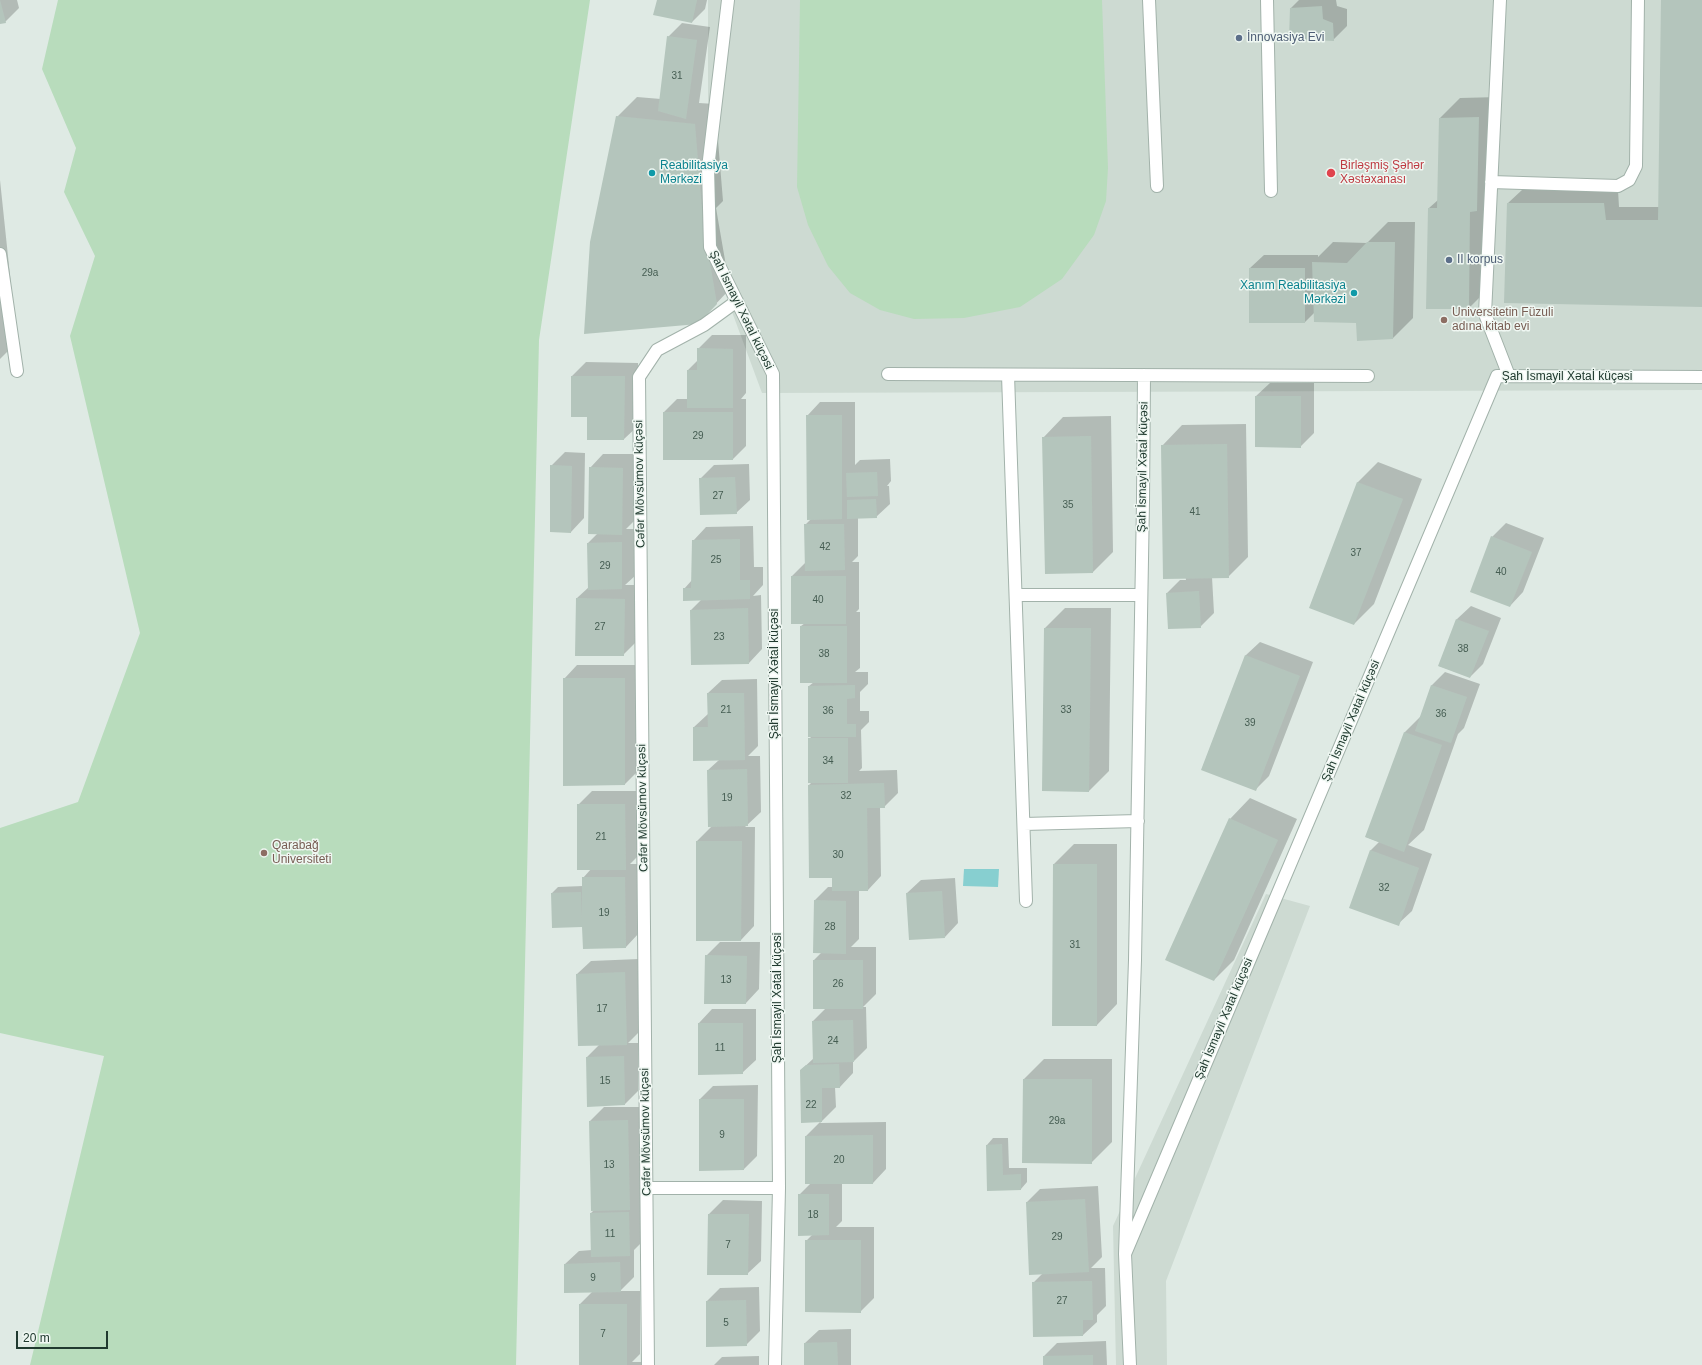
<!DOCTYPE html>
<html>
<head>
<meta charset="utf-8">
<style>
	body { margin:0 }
	#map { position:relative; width:1702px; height:1365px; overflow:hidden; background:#dfeae4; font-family:Helvetica,sans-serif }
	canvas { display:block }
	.scale { position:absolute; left:16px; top:1331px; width:92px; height:18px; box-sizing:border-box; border:2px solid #203a2f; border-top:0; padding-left:5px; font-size:12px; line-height:14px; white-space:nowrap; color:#203a2f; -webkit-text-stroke:3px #eff7f2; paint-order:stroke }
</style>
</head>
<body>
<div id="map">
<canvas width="1702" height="1365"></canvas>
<div class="scale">20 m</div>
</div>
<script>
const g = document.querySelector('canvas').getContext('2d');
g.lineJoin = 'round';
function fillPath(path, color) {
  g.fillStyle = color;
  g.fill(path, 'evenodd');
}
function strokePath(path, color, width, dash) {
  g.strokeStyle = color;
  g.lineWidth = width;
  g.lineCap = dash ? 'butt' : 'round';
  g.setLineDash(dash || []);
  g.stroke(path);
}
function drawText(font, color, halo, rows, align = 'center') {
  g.font = font + ' Helvetica,sans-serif';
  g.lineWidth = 3;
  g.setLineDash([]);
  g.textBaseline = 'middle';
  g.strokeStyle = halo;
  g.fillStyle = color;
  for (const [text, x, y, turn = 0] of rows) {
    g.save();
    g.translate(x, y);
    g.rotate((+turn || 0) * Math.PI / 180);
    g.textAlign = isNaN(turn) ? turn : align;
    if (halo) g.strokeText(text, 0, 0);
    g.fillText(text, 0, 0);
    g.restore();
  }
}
fillPath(new Path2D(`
	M708,0H1702V390L762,393L708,247Z
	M1266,894L1310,906L1166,1281L1167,1365H1116L1113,1226Z`), '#cddad2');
fillPath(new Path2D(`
	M58,0H590L539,340L516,1365H30L104,1056L0,1033V828L78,802L140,633L70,336L95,256L64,192L76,148L42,69Z
	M800,0H1102L1108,168L1106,201L1094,235L1062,279L1020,307L964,318L914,319L880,310L850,293L828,266L808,225L797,187Z`), '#b8dcbc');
fillPath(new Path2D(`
	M964,869H999L998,887L963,886Z`), '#87cfd0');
fillPath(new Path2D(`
	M0,0H17L19,8L5,22L0,23Z
	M658,0H707L705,9L692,22Z
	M1299,0H1336L1337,6L1347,9V26L1333,40L1291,8Z
	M1662,0H1702V306L1508,203L1522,190H1618L1619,207H1659Z
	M682,23L710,27L699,103L715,104L723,201L716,208L730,289L711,309L617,117L637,97L661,99L668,37Z
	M1499,97L1489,288L1469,308H1427L1429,208L1438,200L1440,118L1460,98Z
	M0,180L17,342L0,359Z
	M1388,222H1415L1413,318L1393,338L1358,340L1357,322L1315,312L1305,322L1250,268L1264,255H1318V257L1333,242L1367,243Z
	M712,335H746V393L741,399H746V446L733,459L664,412L677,399H688V370L698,360V349Z
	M586,362L638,363V426L624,439L588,416H572V376Z
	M1270,383H1314V433L1301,446L1256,396Z
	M820,402H855V465L860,460L890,459L891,481L887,486H889L890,504L876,517L858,518V556L852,562H859V609L856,612H860V668L855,672H868V684L860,692V711H869V722L861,730L862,768L859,771L897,770L898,793L884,807H880L881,876L868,890H859V939L851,947H876V994L863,1007H866L867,1048L853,1062V1073L840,1087H835L836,1107L820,1123L886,1122V1169L873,1183H842V1221L836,1227H874V1298L860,1312L806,1241L812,1235L799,1195L811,1183L806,1136L821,1121L801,1070L814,1058L813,1021L826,1008L814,960L822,952L815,900L828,887H833V877L809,785L812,782L809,739L812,736L809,686L814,682H801V626L805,623L792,576L806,562L805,525L811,519L807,416Z
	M1111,416L1113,552L1093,572L1046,573L1043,438L1063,417Z
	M1246,424L1248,557L1228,577H1212L1214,613L1200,627L1167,593L1180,580H1186L1162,446L1182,425Z
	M565,452L585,453L584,518L571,532L551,466Z
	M603,454H636L635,520L626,529H635L636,575L625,585H638L637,641L623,655L577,598L589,587L588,543L598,533L590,468Z
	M1378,462L1422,479L1374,604L1354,624L1310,607L1358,482Z
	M749,464L750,500L736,513L700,479L714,465Z
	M1506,523L1544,538L1523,592L1510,606L1492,537Z
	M753,526L754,567H763V585L753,596L761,595L762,649L749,663L691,610L701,600L684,589L692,580L693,541L706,527Z
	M1471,606L1501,618L1483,664L1470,677L1439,666L1457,619Z
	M1065,608H1111L1109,771L1089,791L1045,628Z
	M1260,642L1313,662L1269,776L1255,790L1202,769L1246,655Z
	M577,665H638V771L625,784L564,679Z
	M1445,672L1480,684L1464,728L1458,734L1424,830L1408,845L1432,854L1412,911L1398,924L1350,907L1371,850L1379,842L1366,837L1405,732L1421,716L1432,685Z
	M757,679L758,746L748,756H760L761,812L745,827H755L754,926L741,940H697V841L712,826L708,770L719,760L694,727L708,714V693L722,680Z
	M592,791H638L639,855L630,864H638L639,933L626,947L583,924L552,893L558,887L583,886V878L591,869L578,805Z
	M1250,798L1297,819L1234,960L1214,980L1230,819Z
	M1074,844H1117V1004L1097,1025L1054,864Z
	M955,878L958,923L945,937L907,893L921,880Z
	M720,942H760L759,989L746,1003L706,956Z
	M639,959L640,1031L628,1043H638V1091L625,1104L587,1057L599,1045L577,974L591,961Z
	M712,1009H756V1060L742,1073L699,1074V1023Z
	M1044,1059H1112V1142L1091,1163L1024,1079Z
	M758,1085L757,1156L744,1169L700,1099L713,1086Z
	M604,1107H641L643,1196L640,1199H642L643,1241L634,1250V1277L620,1291H640V1354L632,1362H641V1365H580V1304L593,1291L565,1264L579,1251L592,1250L591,1213L594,1210L590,1121Z
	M993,1138H1008L1009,1168H1027V1182L1021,1189L988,1190L987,1145Z
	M1098,1186L1102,1257L1091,1268H1105L1106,1306L1097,1315V1322L1083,1335L1034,1336L1033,1283L1043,1273L1027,1202L1040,1189Z
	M723,1200L762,1201L761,1261L747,1274L709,1214Z
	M759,1287L760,1331L746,1345L707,1301L720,1288Z
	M851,1329V1365H805V1343L819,1330Z
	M1106,1341L1107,1365H1044V1356L1057,1343Z
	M759,1356V1365H714L722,1357Z`), '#0003');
fillPath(new Path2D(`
	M0,0L6,23L0,24Z
	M657,0H697L692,23L653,15Z
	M1661,0H1702V307L1504,303L1507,203H1604L1606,220H1658Z
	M1322,6L1323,19L1333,23L1334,41L1289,39L1290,8Z
	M667,36L697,40L686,119L658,111Z
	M616,116L695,124L703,222L717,304L698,324L584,334L590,242Z
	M1479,117L1477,211L1470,212L1469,309H1426L1428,208H1437L1439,118Z
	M1367,242H1395L1393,339L1357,341L1356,323L1314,322L1312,262L1347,263Z
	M1249,268H1305V323H1249Z
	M697,348L733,349V408H687V370H697Z
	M571,376H625L624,440H587V417H571Z
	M1255,396H1301V448L1255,447Z
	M663,412H733V460H663Z
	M806,415H842V519L807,520Z
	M1091,436L1093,573L1045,574L1042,437Z
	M1227,444L1229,578L1163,579L1161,445Z
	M550,465L572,466L571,533L550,532Z
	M589,467L623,468L622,535L588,534Z
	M877,472L878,496L847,497L846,473Z
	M735,477L737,514L700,515L699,478Z
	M1357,482L1403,499L1354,625L1309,608Z
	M876,499L877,518L847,519V500Z
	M804,524H844L845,570L805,571Z
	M1491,536L1532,552L1510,607L1470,592Z
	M740,539V580H750V599L683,601V588H691L692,540Z
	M622,542V589L588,590L587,543Z
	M791,576H846V624H791Z
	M1199,591L1201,628L1168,629L1166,593Z
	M576,598L625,599L624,656H575Z
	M748,608L749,664L691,665L690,610Z
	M1456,619L1489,631L1470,678L1438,666Z
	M800,626H847V683H800Z
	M1044,628H1091L1089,792L1042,791Z
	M1245,655L1300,676L1256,791L1201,770Z
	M563,678H625V785L563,786Z
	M855,685V698L847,699V724H856V737H808V686Z
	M1431,685L1467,697L1451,743L1415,731Z
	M707,693H744L745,760L693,761V727H708Z
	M1404,732L1442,745L1404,852L1365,837Z
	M808,738H848V783H808Z
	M747,769L748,826L708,827L707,770Z
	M884,783L885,808H867L868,891H832V878H809L808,785Z
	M577,804H625L626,870H577Z
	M1229,818L1278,840L1214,981L1165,960Z
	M696,841H742L741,941H696Z
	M1370,850L1419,868L1399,926L1349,908Z
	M1053,864H1097V1026H1052Z
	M582,877H625L626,948L583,949L582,927L552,928L551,893L581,892L582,919Z
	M942,891L945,938L909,940L906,893Z
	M814,900L846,901V954L813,953Z
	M705,955L747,956L746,1004H704Z
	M813,960H863V1009H813Z
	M625,972L627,1045L578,1046L576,974Z
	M853,1020L854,1062L813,1063L812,1021Z
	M698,1023H743V1074L698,1075Z
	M624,1056L625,1105L587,1107L586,1057Z
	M839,1064L840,1088H822V1122L801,1123L800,1070L806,1065Z
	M1023,1079H1092V1164L1022,1163Z
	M699,1099H744V1170L699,1171Z
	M628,1120L630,1210L591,1211L589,1121Z
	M873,1135V1184H805V1136Z
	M1002,1144L1003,1175L1021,1174V1190L987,1191L986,1145Z
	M798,1194H829V1235L798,1236Z
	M1085,1199L1089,1272L1029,1275L1026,1202Z
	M629,1212L630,1256L591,1257L590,1213Z
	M708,1214H749L748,1275H707Z
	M805,1240H861V1313L805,1312Z
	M620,1262L621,1292L564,1293V1264Z
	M1092,1281L1093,1320H1083V1336L1033,1337L1032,1282Z
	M746,1300L747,1346L706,1347V1301Z
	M579,1304H627V1365H579Z
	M837,1342L838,1365H804V1343Z
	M1093,1355V1365H1043V1356Z`), '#b4c5bc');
const minor = new Path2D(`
	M728,0L708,168L710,247L773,374L779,1188L775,1365
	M1149,0L1157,186
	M1267,0L1271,191
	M1500,0L1485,314L1509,376
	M1491,182L1618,186L1629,180L1636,166L1638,0
	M0,254L17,371
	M888,374L1368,376
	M1008,375L1026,901
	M1016,595H1141
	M1024,824L1138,821
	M647,1188H779
	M1125,1254L1497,376L1702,377
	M648,1365L639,377L657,350L704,325L737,301
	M1130,1365L1125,1254L1135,960L1143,502L1144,375`);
strokePath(minor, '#a2b2aa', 14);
strokePath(minor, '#fff', 12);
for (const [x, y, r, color] of [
	[1239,38,4,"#5c6f8a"],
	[652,173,4,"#0f9aa8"],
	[1331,173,5,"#e0444e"],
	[1449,260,4,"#5c6f8a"],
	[1354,293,4,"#0f9aa8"],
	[1444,320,4,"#8d6e63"],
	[264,853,4,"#8d6e63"]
]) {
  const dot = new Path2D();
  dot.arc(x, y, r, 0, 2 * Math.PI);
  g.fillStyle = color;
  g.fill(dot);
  strokePath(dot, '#eff7f2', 1.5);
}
drawText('10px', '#455d52', null, [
	["31",677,76],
	["29a",650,273],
	["29",698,436],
	["27",718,496],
	["35",1068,505],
	["41",1195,512],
	["42",825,547],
	["37",1356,553],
	["25",716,560],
	["29",605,566],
	["40",1501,572],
	["40",818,600],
	["27",600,627],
	["23",719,637],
	["38",1463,649],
	["38",824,654],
	["21",726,710],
	["33",1066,710],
	["36",828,711],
	["36",1441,714],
	["39",1250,723],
	["34",828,761],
	["32",846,796],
	["19",727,798],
	["21",601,837],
	["30",838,855],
	["32",1384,888],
	["19",604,913],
	["28",830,927],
	["31",1075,945],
	["13",726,980],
	["26",838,984],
	["17",602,1009],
	["24",833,1041],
	["11",720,1048],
	["15",605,1081],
	["22",811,1105],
	["29a",1057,1121],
	["9",722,1135],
	["20",839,1160],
	["13",609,1165],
	["18",813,1215],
	["11",610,1234],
	["29",1057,1237],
	["7",728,1245],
	["9",593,1278],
	["27",1062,1301],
	["5",726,1323],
	["7",603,1334]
]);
drawText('12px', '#4e5e75', '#eff7f2', [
	["İnnovasiya Evi",1247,38],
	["II korpus",1457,260]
], 'left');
drawText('12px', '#0d838f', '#eff7f2', [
	["Reabilitasiya",660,166],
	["Mərkəzi",660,180],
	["Xanım Reabilitasiya",1346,286,"right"],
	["Mərkəzi",1346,300,"right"]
], 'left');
drawText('12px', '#be3a42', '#eff7f2', [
	["Birləşmiş Şəhər",1340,166],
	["Xəstəxanası",1340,180]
], 'left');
drawText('12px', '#203a2f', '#eff7f2', [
	["Şah İsmayil Xətaİ küçəsi",741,310,64],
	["Şah İsmayil Xətaİ küçəsi",1567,377],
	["Şah İsmayil Xətaİ küçəsi",1143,467,-89],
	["Cəfər Mövsümov küçəsi",640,484,-91],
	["Şah İsmayil Xətaİ küçəsi",775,674,-90],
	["Şah İsmayil Xətaİ küçəsi",1351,721,-67],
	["Cəfər Mövsümov küçəsi",643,808,-91],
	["Şah İsmayil Xətaİ küçəsi",778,998,-90],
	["Şah İsmayil Xətaİ küçəsi",1224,1019,-67],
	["Cəfər Mövsümov küçəsi",646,1132,-91]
]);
drawText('12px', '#785e54', '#eff7f2', [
	["Universitetin Füzuli",1452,313],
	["adına kitab evi",1452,327],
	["Qarabağ",272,846],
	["Universiteti",272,860]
], 'left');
</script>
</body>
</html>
